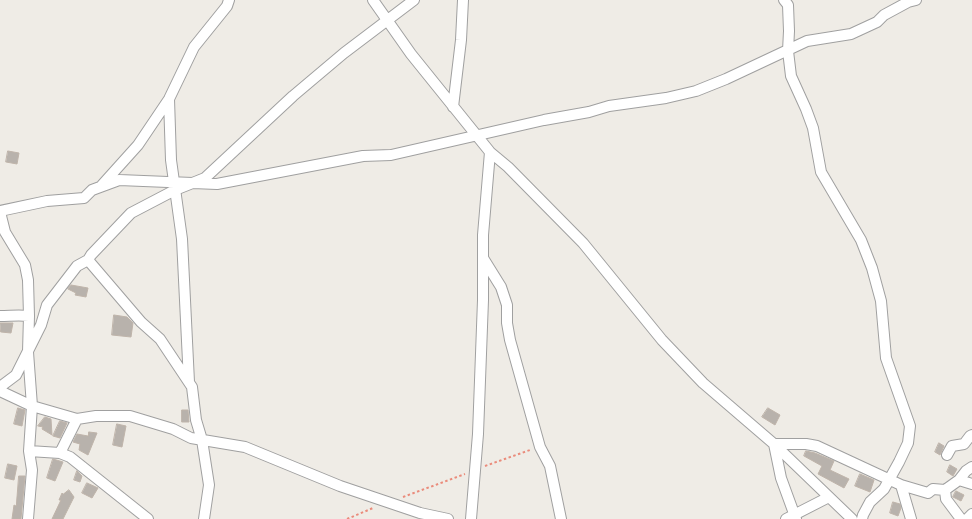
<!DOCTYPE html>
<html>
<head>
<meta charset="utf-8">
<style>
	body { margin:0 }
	canvas { display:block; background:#efece6 }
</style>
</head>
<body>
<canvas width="972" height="519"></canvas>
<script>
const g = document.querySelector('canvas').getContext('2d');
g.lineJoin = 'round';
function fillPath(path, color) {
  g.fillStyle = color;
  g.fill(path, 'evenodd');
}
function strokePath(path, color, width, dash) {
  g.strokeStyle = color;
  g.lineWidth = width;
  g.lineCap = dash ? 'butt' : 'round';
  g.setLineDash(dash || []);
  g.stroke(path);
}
const building = new Path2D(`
	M8,151L19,153L17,164L6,162Z
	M71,285L88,288L86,297L75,295L76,293L68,289Z
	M114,315L127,317L133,323L131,337L112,335Z
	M0,323H13L11,333L1,332Z
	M18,408L25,410L22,426L14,424Z
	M768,408L780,415L775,425L762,417Z
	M182,410H188L189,422H182Z
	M45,417L51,419L52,435L42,429L43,427L38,426Z
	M60,421L67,423L60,438L53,436Z
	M117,424L126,426L122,447L113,445Z
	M89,432L97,433L88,455L79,450L80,444L73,442L77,434L88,436Z
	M939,443L944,446L940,455L935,452Z
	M806,451L815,453L834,461L830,470L849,479L844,488L818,474L822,466L804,456Z
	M53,459L63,462L55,481L47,478Z
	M8,464L17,466L14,480L5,478Z
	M950,465L957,469L953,476L947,472Z
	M77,471L82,476L80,482L74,480Z
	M860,474L874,480L870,492L855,486Z
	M19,476H25L21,519H12L14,505L16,506Z
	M87,483L98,488L92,498L82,493Z
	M69,490L74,497L63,519H52L61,500H59L62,493L63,494Z
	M956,491L964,495L961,501L953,497Z
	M893,502L900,504L901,508L898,516L890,513Z`);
fillPath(building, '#b8b2ac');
strokePath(building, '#bfb4aa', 1);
const minor = new Path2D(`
	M373,0L411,54L490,152L508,167L583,243L662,340L703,383L774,444L852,519
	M784,0L788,5L789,31L788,51L791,76L806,109L813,128L821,172L861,240L872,268L881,301L886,358L910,426L908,443L899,462L884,489L870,502L863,515L862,519
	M169,99L171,160L182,239L189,382
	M453,107L461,40L463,0
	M102,185L138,145L169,99L194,47L227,6L229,0
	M0,211L47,201L84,198L92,190L119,180L217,184L363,156L391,155L544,120L589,112L609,106L666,98L696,91L726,79L807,41L851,34L877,22L884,15L908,2L916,0
	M0,212L5,232L25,265L28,280L29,316L28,352L32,406L29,451L32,470L28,519
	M483,258L501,287L507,305V323L510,340L540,447L550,466L561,519
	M0,316C10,316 19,315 29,316
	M0,387L16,375L41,325L47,305L77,266L88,260
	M0,391L32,406L77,419L96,416H130L173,429L191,438L245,447L340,486L420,513L448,519
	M29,451L60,453L70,457L148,519
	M60,453L77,419
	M947,455L952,446L964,444L970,436L972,435
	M959,480L966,471L972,467
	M901,485L911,519
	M945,490L946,499L961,519
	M204,519L209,485L202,440L196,420L192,387L160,339L141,322L88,260L91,255L131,213L175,190L205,178L293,96L344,53L414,0
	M471,519L478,434L483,300V235L490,152
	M786,519L829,497
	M796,519L781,478L774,444H806L817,446L901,485L928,493L933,489L945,490L959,480L972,484
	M967,519L972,514`);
strokePath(minor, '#a0a0a0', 12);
strokePath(new Path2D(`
	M485,466L530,450
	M403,497L465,474
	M347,519L373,508`), '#ea8c7c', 2, [2.5, 2.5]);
strokePath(minor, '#fff', 10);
</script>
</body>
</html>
